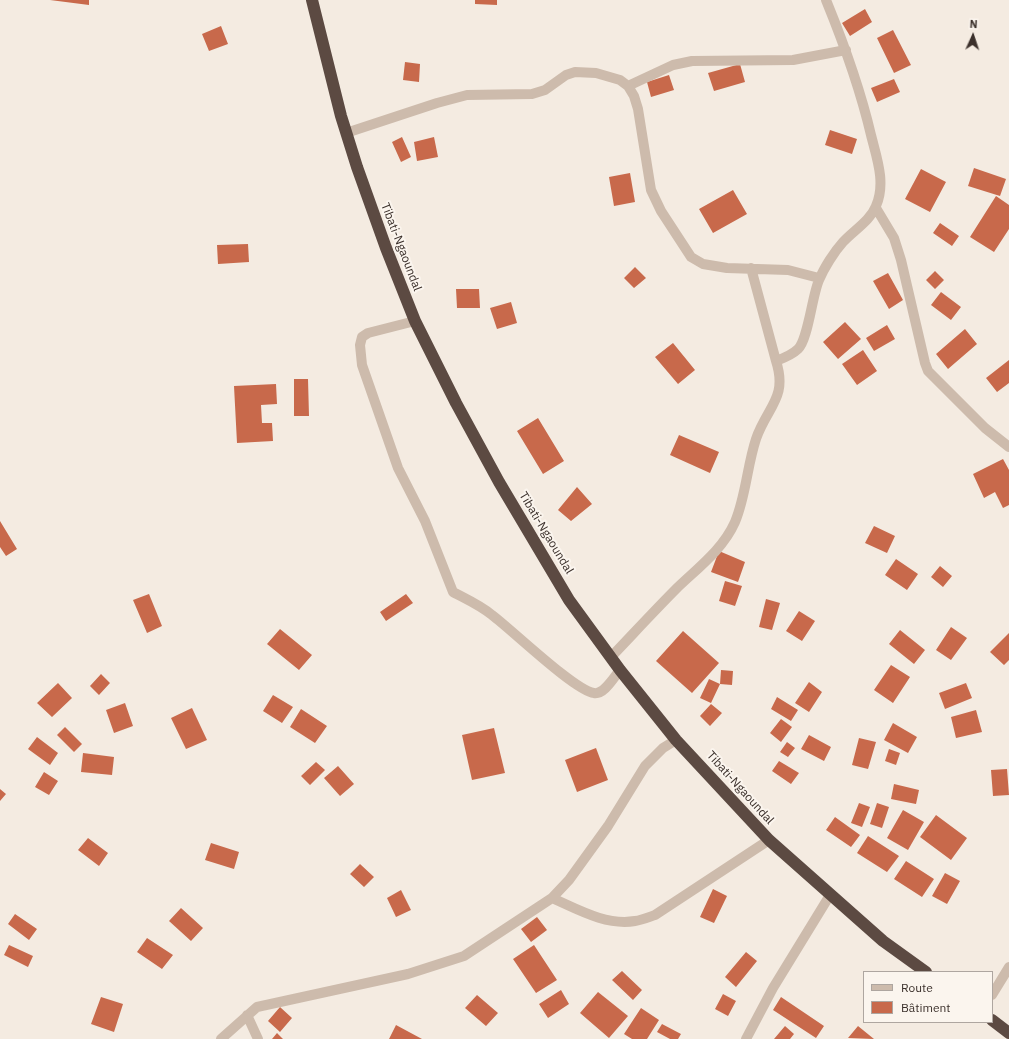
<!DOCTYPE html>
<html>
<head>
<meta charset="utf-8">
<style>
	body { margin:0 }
	#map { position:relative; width:1009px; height:1039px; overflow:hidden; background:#f4ebe1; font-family:"IBM Plex Sans",sans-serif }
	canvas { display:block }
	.legend { position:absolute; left:863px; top:971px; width:130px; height:52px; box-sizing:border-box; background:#fbf5ee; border:1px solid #aea6a0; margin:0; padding:5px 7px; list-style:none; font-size:12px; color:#3b302b }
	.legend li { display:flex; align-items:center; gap:8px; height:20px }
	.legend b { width:20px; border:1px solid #aea6a0 }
	.north { position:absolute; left:953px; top:16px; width:40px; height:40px; -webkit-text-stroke:3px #fbf5ee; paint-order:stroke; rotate:3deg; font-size:11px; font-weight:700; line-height:16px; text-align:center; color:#3b302b }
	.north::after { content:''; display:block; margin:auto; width:14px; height:18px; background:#3b302b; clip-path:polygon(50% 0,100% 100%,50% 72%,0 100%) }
</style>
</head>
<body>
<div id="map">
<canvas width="1009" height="1039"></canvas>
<ul class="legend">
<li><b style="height:5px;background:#cdbbac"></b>Route</li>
<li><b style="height:11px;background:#c8694b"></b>Bâtiment</li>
</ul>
<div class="north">N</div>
</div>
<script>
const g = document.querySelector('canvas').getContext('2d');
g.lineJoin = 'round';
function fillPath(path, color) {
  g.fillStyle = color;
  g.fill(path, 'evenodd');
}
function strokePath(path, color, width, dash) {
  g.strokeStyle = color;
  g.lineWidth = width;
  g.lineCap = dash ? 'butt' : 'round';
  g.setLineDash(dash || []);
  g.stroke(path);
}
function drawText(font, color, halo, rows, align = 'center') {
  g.font = font + ' "IBM Plex Sans",sans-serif';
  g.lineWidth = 4;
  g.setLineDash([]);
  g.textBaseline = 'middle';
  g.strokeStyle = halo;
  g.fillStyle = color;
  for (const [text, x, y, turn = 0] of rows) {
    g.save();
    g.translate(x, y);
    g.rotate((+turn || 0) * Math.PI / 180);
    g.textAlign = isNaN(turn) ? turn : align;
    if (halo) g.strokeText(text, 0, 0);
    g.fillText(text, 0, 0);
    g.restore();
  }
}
fillPath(new Path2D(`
	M50,0H89V5Z
	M475,0H497V5L475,4Z
	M865,9L872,22L850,36L842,23Z
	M221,26L228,44L209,51L202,34Z
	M893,30L911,65L894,73L877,38Z
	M405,62L420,64L419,82L403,80Z
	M740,64L745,82L714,91L708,73Z
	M669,75L674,90L651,97L647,82Z
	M894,79L900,92L877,102L871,88Z
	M830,130L857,139L852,154L825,145Z
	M402,137L411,157L401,162L392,142Z
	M434,137L438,157L417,161L414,142Z
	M974,168L1006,179L1000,196L968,186Z
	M921,169L946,182L930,212L905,199Z
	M630,173L635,202L614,206L609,177Z
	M733,190L747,214L713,233L699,209Z
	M996,196L1009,205V229L994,252L970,237Z
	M940,223L959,236L952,246L933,233Z
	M248,244L249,262L218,264L217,245Z
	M635,267L646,278L634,288L624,278Z
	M935,271L944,280L935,289L926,280Z
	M888,273L903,300L889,309L873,281Z
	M456,289H479L480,308H457Z
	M941,292L961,307L951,320L931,305Z
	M511,302L517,323L497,329L490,308Z
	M845,322L861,339L838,359L823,342Z
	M887,325L895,339L874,351L866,338Z
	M965,329L977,344L948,369L936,354Z
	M673,343L695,370L678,384L655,357Z
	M863,350L877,371L857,385L842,364Z
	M1009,360V383L997,392L986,378Z
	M294,379H308L309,416H294Z
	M276,384L277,404L261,405L262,423H272L273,441L237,443L234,386Z
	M538,418L564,461L543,474L517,431Z
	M679,435L719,452L710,473L670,455Z
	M1003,459L1009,470V505L1003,508L995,492L984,498L973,474Z
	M577,487L592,504L571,521L558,510Z
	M0,521L17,549L6,556L0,547Z
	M874,526L895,536L887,553L865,543Z
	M719,551L745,562L738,582L711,572Z
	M896,559L918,574L907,590L885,575Z
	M940,566L952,576L943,587L931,577Z
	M725,581L742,586L735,606L719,601Z
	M149,594L162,626L147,633L133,600Z
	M406,594L413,603L386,621L380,612Z
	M766,599L780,603L772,630L759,627Z
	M799,611L815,621L802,641L786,631Z
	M951,627L967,638L951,660L936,650Z
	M280,629L312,655L299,670L267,644Z
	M900,630L925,650L914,664L889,644Z
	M683,631L719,663L692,693L656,661Z
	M1009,633V660L1004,665L990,652Z
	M891,665L910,677L893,703L874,690Z
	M721,670L733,671L732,685L720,684Z
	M101,674L110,683L99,695L90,686Z
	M709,679L720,684L711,703L700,698Z
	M809,682L822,692L809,712L795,703Z
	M58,683L72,698L52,717L37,703Z
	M966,683L972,698L945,709L939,693Z
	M273,695L293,707L282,723L263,711Z
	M777,697L798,710L791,721L771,709Z
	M125,703L133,726L114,733L106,710Z
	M711,704L722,713L710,726L700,716Z
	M192,708L207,740L186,749L171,718Z
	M301,709L327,726L315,743L290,727Z
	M976,710L982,732L956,738L951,717Z
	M781,719L792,727L781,742L770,733Z
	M893,723L917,737L908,753L884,740Z
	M65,727L82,744L74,752L57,735Z
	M494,728L505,773L472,780L462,735Z
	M809,735L831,747L824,761L801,749Z
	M37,737L58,753L50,765L28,749Z
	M859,738L876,742L868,769L852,765Z
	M787,742L795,748L788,757L780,752Z
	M596,748L608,780L577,792L565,760Z
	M889,749L900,753L896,765L885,761Z
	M83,753L114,757L112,775L81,772Z
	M779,761L799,773L791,784L772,771Z
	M316,762L325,770L310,785L301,776Z
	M338,766L354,784L340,796L324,778Z
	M1007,769L1009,795L993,796L991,770Z
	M44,772L58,781L49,795L35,787Z
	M894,784L919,790L916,804L891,799Z
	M0,789L6,794L0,801Z
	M859,803L870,807L862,827L851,823Z
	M877,803L889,807L882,828L870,824Z
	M903,810L924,822L908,850L887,838Z
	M936,815L967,838L951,860L920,837Z
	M835,817L860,835L851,847L826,830Z
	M868,836L899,856L887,872L857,853Z
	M88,838L108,853L99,866L78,850Z
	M211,843L239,852L234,869L205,860Z
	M906,861L934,879L922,897L894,879Z
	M360,864L374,877L364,887L350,874Z
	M945,873L960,881L947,904L932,896Z
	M713,889L727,896L714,923L700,917Z
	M401,890L411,910L396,917L387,898Z
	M181,908L203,928L191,941L169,921Z
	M15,914L37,929L29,940L8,924Z
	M537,917L547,930L531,942L521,929Z
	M147,938L173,955L162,969L137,952Z
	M9,945L33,956L28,967L4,955Z
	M534,945L557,980L536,993L513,959Z
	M746,952L757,961L736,987L725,977Z
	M622,971L642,990L633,1000L612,980Z
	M561,990L569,1004L548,1018L539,1004Z
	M598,992L628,1016L609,1038L580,1013Z
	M723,994L736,1001L728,1016L715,1009Z
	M477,995L498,1013L486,1026L465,1008Z
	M101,997L123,1004L114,1032L91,1024Z
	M781,997L824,1026L816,1038L773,1010Z
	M280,1007L292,1018L280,1032L268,1021Z
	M641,1008L659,1020L647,1039H632L624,1034Z
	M662,1024L681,1034L678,1039H670L657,1032Z
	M396,1025L422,1039H389Z
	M785,1026L794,1034L790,1039H774Z
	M858,1026L874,1039L848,1038Z
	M277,1033L283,1039H272Z`), '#c8694b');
strokePath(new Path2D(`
	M628,86L634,96L638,109L651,190L661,211L691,257L703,264L727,268L788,270L819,278
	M346,133L437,103L467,95L532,94L545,90L566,75L575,72L596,73L620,80L628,86L673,65L692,61L793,60L846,50
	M876,208L894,238L901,260L925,363L928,371L985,428L1009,447
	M751,268L776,361
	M415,321L368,333L362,337L360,345L362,365L398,468L425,521L453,592C466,599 480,605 492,615C511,629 575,691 594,693C604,695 614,677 620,670
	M611,657C633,634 655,610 678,587C699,567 723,549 735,522C746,496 747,466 756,439C767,407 788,398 776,361C784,358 792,355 798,349C808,340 812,296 819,280C824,268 834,252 843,242C854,230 870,221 876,206C886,183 877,159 871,135C860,88 844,44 826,0
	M552,898C577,909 606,926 635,921C642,920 649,917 655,915L769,840
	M992,995L1009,967
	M247,1015L258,1039
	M221,1039L257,1007L408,974L464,956L552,898L569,880L608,826L645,766L663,748L676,740
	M746,1039L773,988L830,895`), '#cdbbac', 10);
strokePath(new Path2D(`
	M312,0L341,116L357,167L386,248L415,321L456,403L499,482L569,600L620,670L676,740L769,840L883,941L926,972
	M992,1020L1009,1033`), '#5c4a42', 12);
drawText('12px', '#3b302b', '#fbf5ee', [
	["Tibati-Ngaoundal",401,247,69],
	["Tibati-Ngaoundal",546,533,59],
	["Tibati-Ngaoundal",740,788,48]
]);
</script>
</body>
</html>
